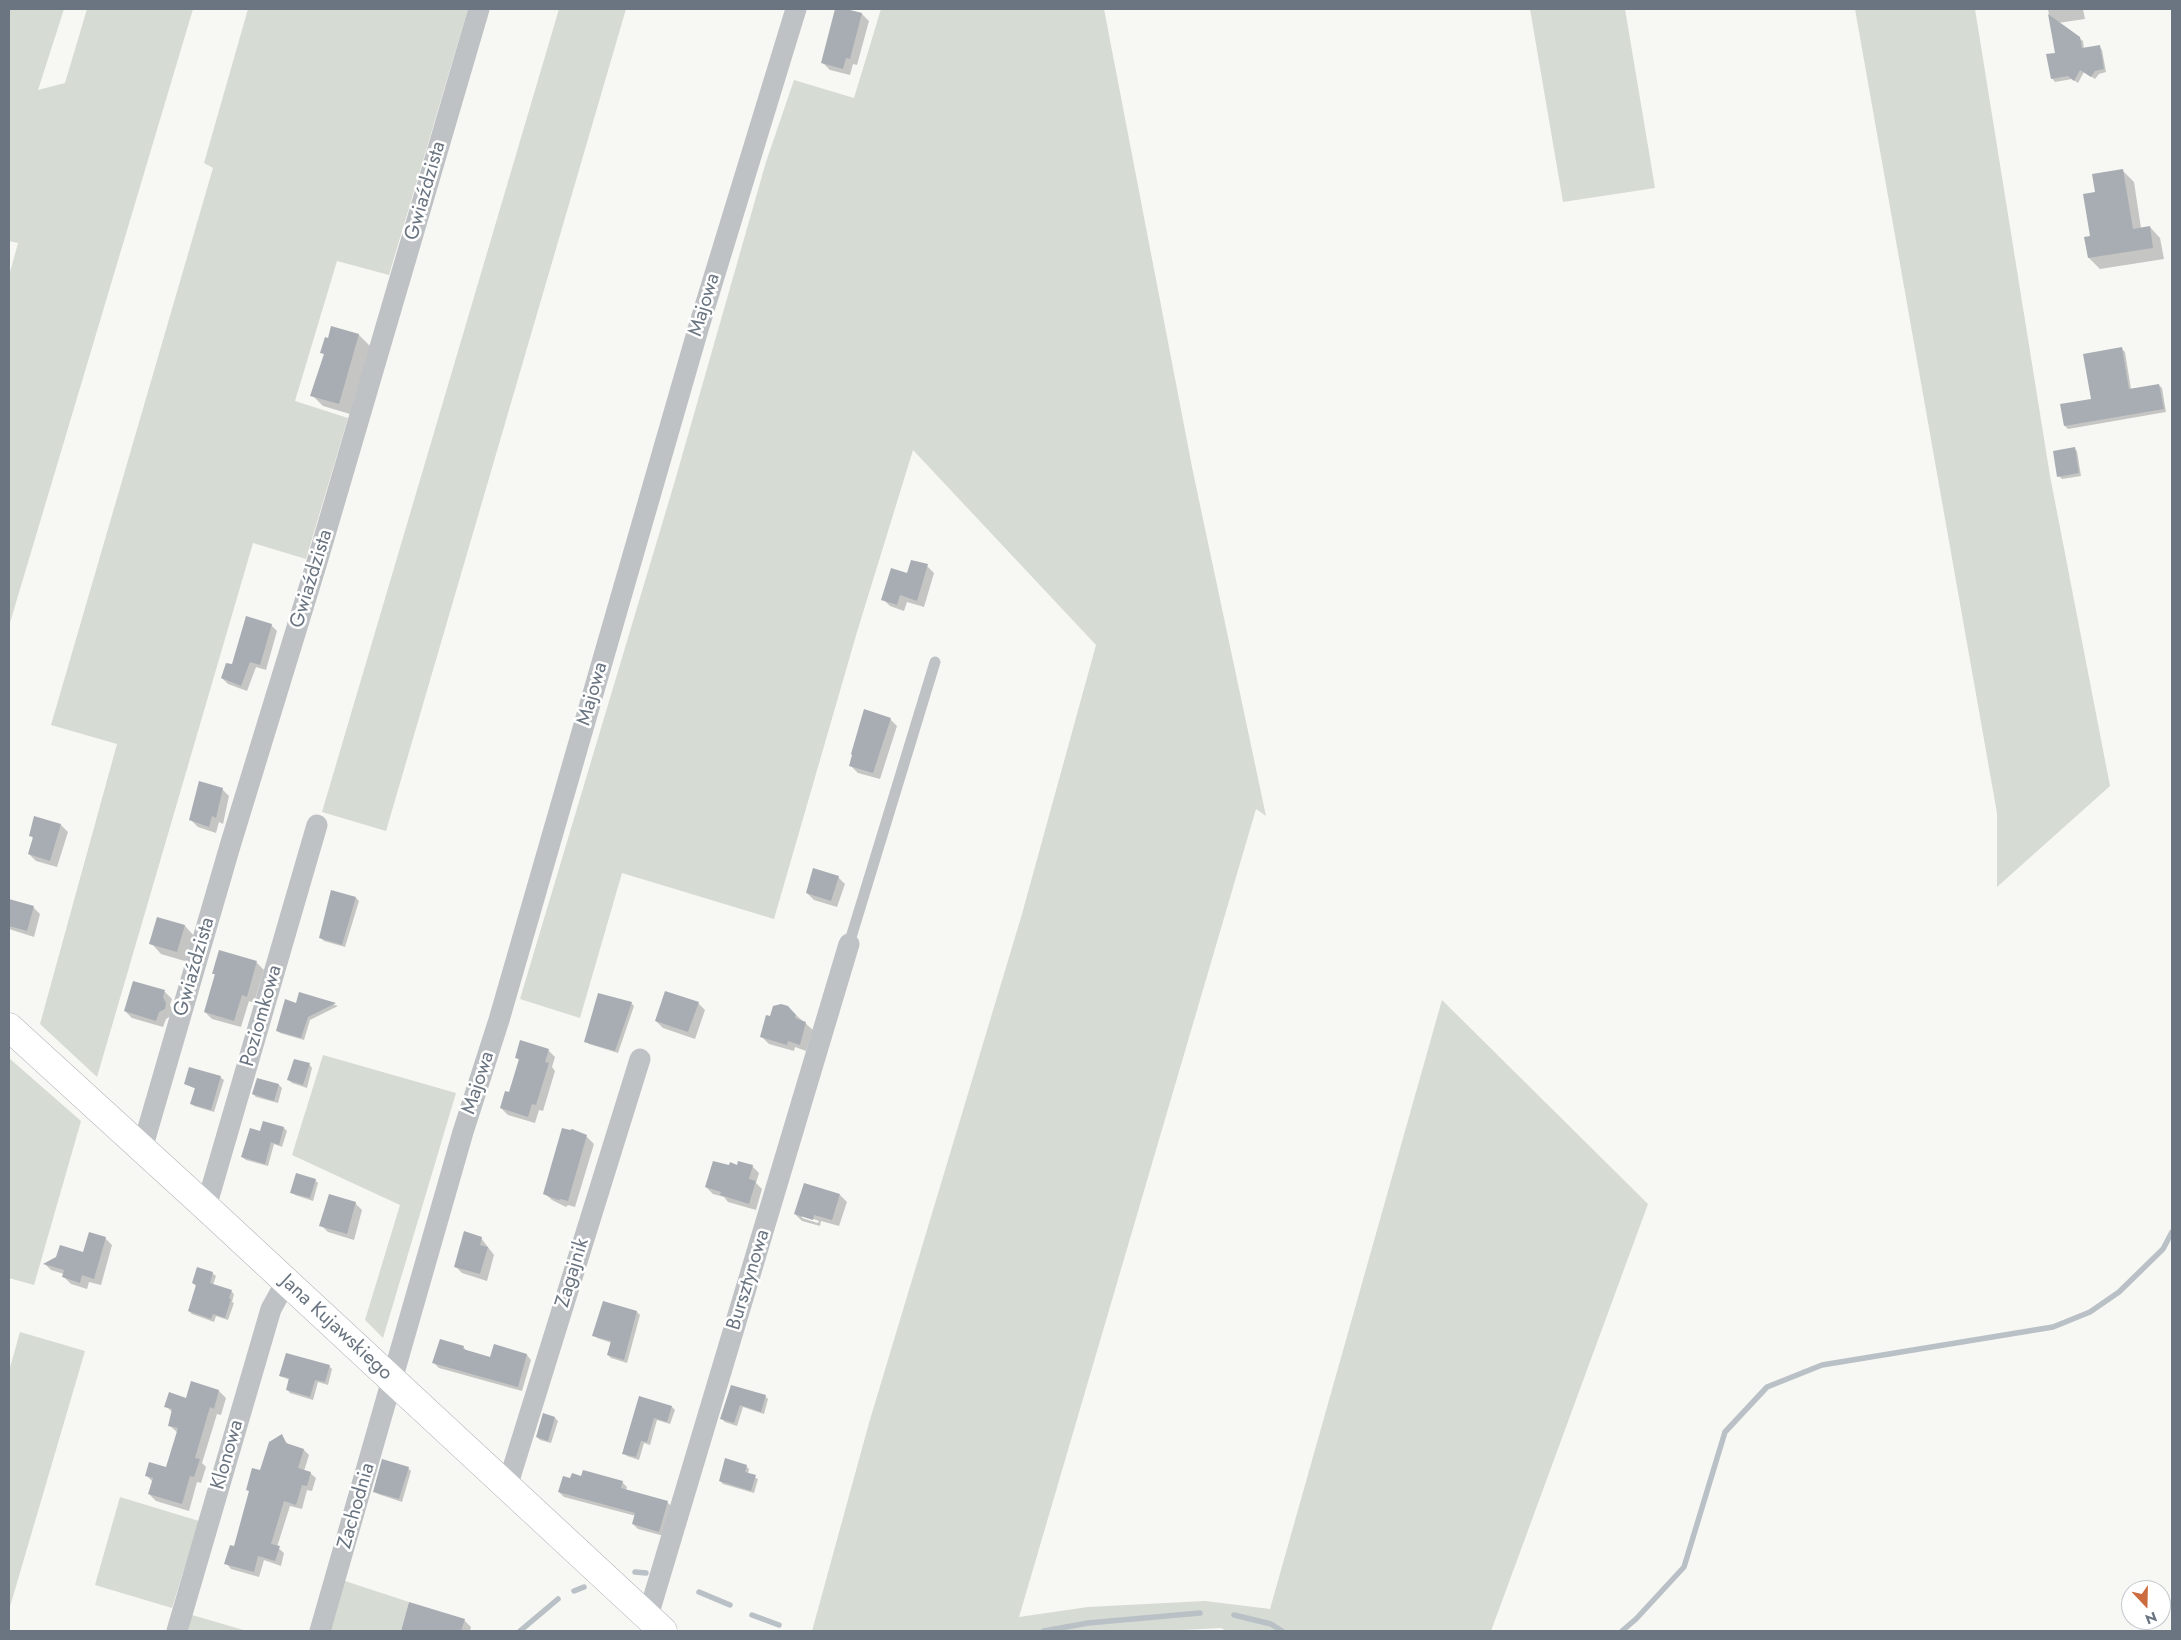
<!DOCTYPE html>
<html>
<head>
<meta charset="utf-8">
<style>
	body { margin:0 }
	#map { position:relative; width:2181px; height:1640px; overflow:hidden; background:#f7f7f4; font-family:Jost,sans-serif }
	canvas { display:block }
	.frame { position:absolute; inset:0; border:10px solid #6a7581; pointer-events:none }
	.north { position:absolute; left:2121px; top:1580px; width:50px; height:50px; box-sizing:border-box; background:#fff; border:1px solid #c3c8cd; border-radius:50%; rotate:159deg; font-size:14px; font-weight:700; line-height:20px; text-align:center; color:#6a7581 }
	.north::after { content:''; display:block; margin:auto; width:18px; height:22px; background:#cc6b3f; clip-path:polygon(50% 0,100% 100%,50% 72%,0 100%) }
</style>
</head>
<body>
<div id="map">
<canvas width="2181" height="1640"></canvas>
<div class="frame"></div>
<div class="north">N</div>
</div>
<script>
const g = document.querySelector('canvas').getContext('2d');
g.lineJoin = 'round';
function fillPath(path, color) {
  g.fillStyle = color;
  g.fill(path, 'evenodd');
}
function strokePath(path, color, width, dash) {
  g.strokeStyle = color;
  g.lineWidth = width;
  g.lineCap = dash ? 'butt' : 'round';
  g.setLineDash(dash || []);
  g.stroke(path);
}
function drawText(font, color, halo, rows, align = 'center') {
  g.font = font + ' Jost,sans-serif';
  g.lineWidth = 5;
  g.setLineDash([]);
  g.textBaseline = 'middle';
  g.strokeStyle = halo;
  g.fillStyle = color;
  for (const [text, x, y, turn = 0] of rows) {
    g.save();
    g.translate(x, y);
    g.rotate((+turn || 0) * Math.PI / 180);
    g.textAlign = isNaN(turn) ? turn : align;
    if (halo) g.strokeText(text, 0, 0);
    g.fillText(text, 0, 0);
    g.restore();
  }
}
fillPath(new Path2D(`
	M9,9H64L38,90L65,83L87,9H193L9,626V276L18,243L9,241Z
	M248,9H468L389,275L337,261L295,401L348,418L306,559L253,543L97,1077L40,1024L117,744L51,725L213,168L204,163Z
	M559,9H626L386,831L322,812Z
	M881,9H1104L1193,472L1266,816L1256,809L1019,1617L1088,1607L1205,1601L1270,1609L1442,1000L1648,1204L1491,1631H1227L1221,1628L1161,1631H812L869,1423L1022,914L1096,645L913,450L857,632L774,919L622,873L580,1018L520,999L674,484L766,162L794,80L854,98Z
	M1530,9H1625L1655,188L1563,202Z
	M1855,9H1975L2050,476L2110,786L1997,887V813Z
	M323,1055L456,1093L383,1338L365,1320L400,1205L292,1155Z
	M9,1058L81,1121L34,1285L9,1278Z
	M20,1332L85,1351L9,1610V1371Z
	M120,1497L199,1521L172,1608L95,1585Z
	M339,1579L409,1602L401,1631H324Z
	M192,1615L247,1631H188Z`), '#d6dbd4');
fillPath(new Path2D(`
	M836,9L862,14L869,21L857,65L853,64L850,75L830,70L823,63Z
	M2048,9H2083L2085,19L2058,23L2079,38L2083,41L2084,49L2099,46L2102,50L2106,72L2099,74L2095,79L2084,72L2078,83L2072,79L2055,82L2052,78L2056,54Z
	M2123,171L2134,182L2141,228L2150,227L2160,238L2164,259L2100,269L2089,258L2086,238L2091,237L2096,193Z
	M332,327L359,335L370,346L350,414L323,406L312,395L325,356L322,352L329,340Z
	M2122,349L2125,352L2131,389L2159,385L2162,388L2166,412L2068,429L2065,426L2092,400Z
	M2074,448L2077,451L2081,476L2062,479L2059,476Z
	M927,566L934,573L924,607L907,602L904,611L890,606L883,599L908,574Z
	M271,625L277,631L266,670L256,667L247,691L228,684L222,678Z
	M890,719L897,726L880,779L858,773L851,766Z
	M222,789L229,796L223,824L219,822L216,833L198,827L191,820Z
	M61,825L68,832L57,867L36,861L29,854L34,839L30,835Z
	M838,877L845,884L837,907L814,900L807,893Z
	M332,891L356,898L359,901L345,947L324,941L320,937Z
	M10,901L33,907L40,914L34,937L9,929Z
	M158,918L185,926L195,937L188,962L161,954L151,943Z
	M220,952L257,963L264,970L254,1003L249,1001L241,1027L212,1019L205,1012L216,976L213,973Z
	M134,982L165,992L172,999L170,1005L173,1011L171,1016L166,1019L163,1027L132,1018L125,1011Z
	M300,993L338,1006L310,1020L304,1040L280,1033L277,1030L297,1004Z
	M631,1003L634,1006L618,1053L589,1044L585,1041Z
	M698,1003L705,1010L695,1039L663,1028L656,1021Z
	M787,1007L813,1030L806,1051L795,1047L794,1051L769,1044L762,1037L771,1018Z
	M548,1050L555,1057L552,1067L555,1071L543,1111L539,1110L535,1123L508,1115L501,1108L510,1093L520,1061L516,1057Z
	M309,1064L312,1068L307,1088L292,1083L289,1080Z
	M220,1077L224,1080L214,1112L194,1106L191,1103L196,1089L185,1084Z
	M279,1085L282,1088L278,1103L256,1097L253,1094Z
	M284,1128L287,1131L282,1147L274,1144L268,1166L246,1160L242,1157L261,1133Z
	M572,1130L587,1137L594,1144L575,1207L568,1205L566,1207L552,1200L544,1193Z
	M752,1166L759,1173L756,1183L762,1189L756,1210L728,1202L724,1197L713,1194L706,1187L730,1167Z
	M315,1180L318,1183L313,1201L295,1195L291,1192Z
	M840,1195L847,1202L839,1226L821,1221L820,1226L802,1221L795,1214ZM802,1215L819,1221L818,1223L802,1218Z
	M355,1203L362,1210L354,1240L328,1232L321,1225Z
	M105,1238L112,1245L101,1285L89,1282L87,1289L71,1284L64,1277V1274L51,1270L45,1264L84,1253Z
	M481,1238L494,1255L487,1281L462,1273L455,1266Z
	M212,1273L216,1276L213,1285L231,1291L234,1294L232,1302L234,1303L228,1320L216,1316L214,1322L192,1314L189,1311L197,1287L193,1283Z
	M637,1312L640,1315L627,1363L611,1358L608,1355L612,1343L597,1338L594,1335Z
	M495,1346L527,1355L531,1360L522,1391L439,1368L434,1363L463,1347L468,1352L491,1359Z
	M329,1366L332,1369L328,1385L318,1382L313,1400L290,1393L287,1389L290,1380L280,1376Z
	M732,1386L765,1396L768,1399L764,1414L743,1407L737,1426L725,1422L722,1419Z
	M219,1391L226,1398L221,1415L217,1414L202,1463L206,1467L201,1483L197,1482L189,1511L156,1501L149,1494L153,1482L146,1475L167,1468L178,1433L169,1425L173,1413L166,1406Z
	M640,1397L672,1407L675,1410L670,1424L657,1420L650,1445L644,1443L639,1460L627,1456L624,1453Z
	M544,1415L555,1418L558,1421L551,1443L540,1440L537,1437Z
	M282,1436L289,1446L304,1450L309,1455L304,1471L310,1473L316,1478L312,1491L307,1490L302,1509L290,1506L277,1547L284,1553L281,1566L264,1560L259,1577L231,1569L226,1563L235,1548L250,1492L247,1489L261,1472Z
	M746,1466L749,1469L748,1474L758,1479L754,1493L723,1484L720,1481Z
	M408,1468L411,1471L402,1502L378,1494L374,1491Z
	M582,1477L622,1482L627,1487L626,1491L667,1502L672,1507L664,1536L638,1529L633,1524L636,1516L564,1497L559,1492L571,1479Z
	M410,1604L464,1620L471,1627L470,1631H402Z`), '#0003');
strokePath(new Path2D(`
	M635,1572L646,1573
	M574,1591L584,1587
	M699,1592L730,1605
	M752,1615L779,1625
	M1234,1615L1271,1624L1282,1631
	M520,1631L558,1599
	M1044,1631L1088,1623L1200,1613
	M1622,1631L1636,1619L1684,1567L1725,1432L1767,1387L1822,1365L2053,1327L2090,1312L2119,1292L2163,1249L2172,1232`), '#b9c1c6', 5.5);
fillPath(new Path2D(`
	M835,9H846L862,13L850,59L846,58L843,69L821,63Z
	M2048,14L2080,37L2082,48L2100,45L2104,69L2095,71L2091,77L2080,70L2074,81L2068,76L2051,79L2046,54L2055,53Z
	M2123,169L2133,229L2150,226L2153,248L2088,258L2084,237L2090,236L2083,194L2095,192L2092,174Z
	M331,326L359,334L339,404L310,396L324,354L320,353L325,337L328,338Z
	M2122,347L2129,389L2159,384L2164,409L2064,426L2060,404L2091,399L2083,354Z
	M2075,447L2079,473L2057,477L2053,451Z
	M911,560L928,564L917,601L900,595L897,605L881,600L891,568L907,573Z
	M246,616L272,624L260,665L250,662L241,686L221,678L226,663L232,664Z
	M864,709L891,718L873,773L849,766L852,755L851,754Z
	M199,781L223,788L216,818L212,816L209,827L189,820Z
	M34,816L61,824L50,861L28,854L33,837L29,836Z
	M813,868L839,876L831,901L806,893Z
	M331,890L356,897L342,945L319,938Z
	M9,899L34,906L27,931L9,926Z
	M157,917L185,925L177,952L149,944Z
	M219,950L257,961L247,997L242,995L234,1021L204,1012L215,974H212Z
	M133,981L165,990L163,997L166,1003L165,1009L159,1012L156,1021L124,1011Z
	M665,991L699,1002L688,1032L655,1021Z
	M299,992L336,1003L308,1017L301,1038L276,1031L285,999L296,1003Z
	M598,993L632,1002L615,1051L584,1042Z
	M781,1004L788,1006L796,1015L795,1018L806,1022L800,1045L788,1041L787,1045L760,1037L766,1015L770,1016L773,1006Z
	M520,1040L549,1049L545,1062L549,1063L536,1105L532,1104L528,1117L500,1108L505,1091L509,1092L519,1059L515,1058Z
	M294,1059L310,1063L303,1085L287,1080Z
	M189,1067L221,1076L211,1110L190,1104L195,1088L184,1084Z
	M257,1078L279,1084L274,1101L252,1094Z
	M263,1121L284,1127L279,1145L271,1142L265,1164L241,1157L250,1128L260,1131Z
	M562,1128L570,1130L572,1129L587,1135L568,1201L561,1199L558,1200L543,1194Z
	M713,1161L729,1165L730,1162L737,1165L738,1161L753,1165L749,1179L756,1181L749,1204L720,1195L721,1192L705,1187Z
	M296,1173L316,1179L310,1198L290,1193Z
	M804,1183L840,1194L832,1220L814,1215L813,1220L794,1214Z
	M329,1194L356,1202L347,1234L319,1226Z
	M464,1231L482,1237L480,1245L488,1247L480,1274L454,1267Z
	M89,1232L106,1237L94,1279L82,1275L80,1283L62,1277L64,1270L43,1264L56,1257L60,1245L83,1252Z
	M197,1267L213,1272L210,1283L232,1290L229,1298L231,1299L225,1318L213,1314L211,1319L188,1311L196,1285L192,1283Z
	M603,1301L637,1311L624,1360L607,1355L611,1341L592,1336Z
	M440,1339L464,1346L463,1349L490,1357L494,1344L527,1354L518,1387L432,1363Z
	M286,1353L330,1365L325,1382L315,1380L310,1397L286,1390L289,1378L279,1376Z
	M191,1381L219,1390L214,1409L210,1407L195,1458L200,1459L194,1477L190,1476L182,1504L148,1494L153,1478L145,1476L149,1462L166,1467L178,1428L168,1426L172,1409L164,1407L169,1392L186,1398Z
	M731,1385L766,1395L761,1412L740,1405L734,1423L720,1419Z
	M639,1396L672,1406L667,1422L654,1418L647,1442L641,1441L636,1457L622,1454Z
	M543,1413L555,1417L548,1441L536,1437Z
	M282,1434L286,1443L304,1449L298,1468L311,1472L307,1486L302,1485L296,1505L284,1501L271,1544L280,1546L275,1561L258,1556L254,1572L224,1564L230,1545L234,1546L249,1491L246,1490L252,1468L260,1470L269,1442Z
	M725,1458L747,1465L745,1472L756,1475L751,1491L719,1481Z
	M382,1459L409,1467L399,1499L373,1492Z
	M583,1470L623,1481L621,1488L668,1501L659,1532L632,1524L635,1513L558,1492L563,1476L570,1478L572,1473L581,1476Z
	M409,1602L465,1619L461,1631H401Z`), '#a8adb3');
const secondary = new Path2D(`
	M9,1027L206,1207L663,1631`);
strokePath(secondary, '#b2b6ba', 29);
strokePath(new Path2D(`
	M849,944L935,662`), '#bfc2c5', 11);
strokePath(new Path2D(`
	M142,1149L230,846L317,562L479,9
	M206,1207L317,825
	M507,1487L640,1059
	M648,1616L849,944
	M177,1631L271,1309L286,1282
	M320,1631L463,1132L499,1020L699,326L796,9`), '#bfc2c5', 21);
strokePath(secondary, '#fff', 28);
drawText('20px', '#6a7581', '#fff', [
	["Gwiaździsta",426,191,-74],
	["Majowa",705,305,-73],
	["Gwiaździsta",312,579,-73],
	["Majowa",593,694,-74],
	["Gwiaździsta",195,967,-74],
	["Poziomkowa",262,1016,-74],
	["Majowa",479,1083,-72],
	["Zagajnik",573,1273,-73],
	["Bursztynowa",749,1280,-73],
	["Jana Kujawskiego",336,1328,43],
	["Klonowa",228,1455,-74],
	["Zachodnia",357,1506,-74]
]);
</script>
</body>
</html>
